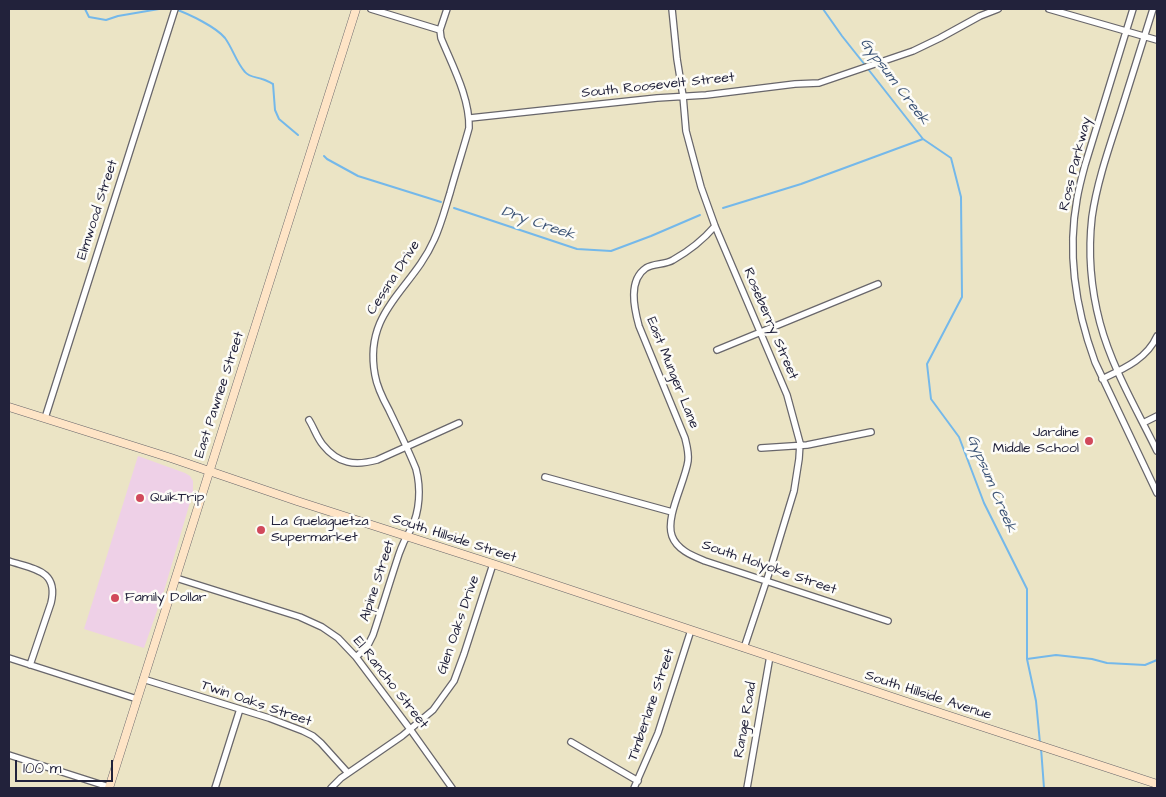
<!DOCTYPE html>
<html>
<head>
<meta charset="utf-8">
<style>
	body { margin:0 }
	#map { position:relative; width:1166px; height:797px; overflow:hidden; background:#ebe4c5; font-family:"Architects Daughter",sans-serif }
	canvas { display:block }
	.frame { position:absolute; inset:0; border:10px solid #22223b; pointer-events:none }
	.scale { position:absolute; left:15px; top:760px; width:98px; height:22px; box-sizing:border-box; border:2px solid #22223b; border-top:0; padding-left:6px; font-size:15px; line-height:18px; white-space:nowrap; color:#22223b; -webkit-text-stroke:4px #fdfcf7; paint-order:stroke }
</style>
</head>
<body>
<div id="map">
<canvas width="1166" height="797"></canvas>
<div class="frame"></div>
<div class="scale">100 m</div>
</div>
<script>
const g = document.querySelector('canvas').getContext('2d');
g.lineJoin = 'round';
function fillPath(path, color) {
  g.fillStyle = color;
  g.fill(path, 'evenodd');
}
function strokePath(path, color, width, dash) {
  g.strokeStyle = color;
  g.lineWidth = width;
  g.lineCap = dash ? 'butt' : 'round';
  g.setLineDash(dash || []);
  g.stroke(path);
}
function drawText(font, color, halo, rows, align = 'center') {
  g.font = font + ' "Architects Daughter",sans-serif';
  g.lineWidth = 5;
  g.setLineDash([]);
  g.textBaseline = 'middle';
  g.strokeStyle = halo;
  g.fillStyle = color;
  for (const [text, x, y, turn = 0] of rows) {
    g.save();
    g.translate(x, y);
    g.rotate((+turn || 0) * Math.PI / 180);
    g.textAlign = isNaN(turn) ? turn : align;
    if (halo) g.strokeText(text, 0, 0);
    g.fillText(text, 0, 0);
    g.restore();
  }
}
fillPath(new Path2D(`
	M138,456L185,473L190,476L193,481V492L164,591L144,648L84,629Z`), '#eed0e7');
strokePath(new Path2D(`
	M85,9L89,17L106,20L118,16L159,9
	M175,9C189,14 216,27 225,38C233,49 236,62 245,72C249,77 256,77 262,79C266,80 269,82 273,84L275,110L279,119L298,135
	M823,9L842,36L865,65
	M868,69L923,139L951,158L961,197L962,297L927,364L931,399L959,437L984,503L1027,589V659L1036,701L1040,743
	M324,156L327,159L358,176L441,202
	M454,208L577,249L611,251L651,236L700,215
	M723,208L801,184L923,139
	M1027,659L1056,655L1092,659L1107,663L1145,665L1157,660
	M1041,748L1044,788`), '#74b8ea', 2);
const minor = new Path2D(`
	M371,9L440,30
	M672,9L677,59L683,96L686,131L701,187L715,226L787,395L800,443L799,459L794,491L770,570L744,648
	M1049,9L1157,40
	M1133,9L1085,165C1082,176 1079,187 1077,199C1067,254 1076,310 1095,362L1157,493
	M1153,9C1142,44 1131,79 1120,114C1109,148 1097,182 1092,217C1088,252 1091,289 1100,323C1112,368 1137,410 1157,451
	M470,118L657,98L706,95L795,84L819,83L913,51L940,38L980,16L998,9
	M715,226C703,240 689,251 673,260C665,265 654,263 646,268C628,280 634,308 639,326L685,438C687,446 689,453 688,461C685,482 665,517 672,536C677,550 693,556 705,561L888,621
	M717,350L878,284
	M1102,379C1123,369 1147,359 1157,336
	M45,418L175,9
	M309,420C314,428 317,438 323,445C338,464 355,466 377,460L459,423
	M1143,423L1157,416
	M761,448L807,445L871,432
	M545,477L672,512
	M9,561C33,569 59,570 51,603L30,665
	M176,578L300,617L322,627L338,638L356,657L410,729L452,788
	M356,657L367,647L373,635C382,608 390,581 399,554C402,545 406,537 411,529C420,511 421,488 416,469C408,449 398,429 389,410C383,399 377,387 375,375C363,311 412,290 434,240C441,225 445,209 450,193C456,171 463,150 469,128C470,98 452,65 441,38L440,30L447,9
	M9,658L137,699
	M143,679L269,718L303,731L313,736L321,743L348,773
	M571,742L638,781
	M9,755L109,787
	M215,788L240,709
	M331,788L341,778L402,736L433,710L454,681L464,654L493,564
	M634,788L658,733L691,630
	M747,788L770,656`);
const secondary = new Path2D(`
	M9,407L171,458L297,501L493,564L907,702L1157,784
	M109,788L356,9`);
strokePath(minor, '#68666b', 8);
strokePath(secondary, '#68666b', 9);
strokePath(minor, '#fff', 5.5);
strokePath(secondary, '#fee4c6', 8);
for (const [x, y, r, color] of [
	[1089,441,5,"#d1495b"],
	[140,498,5,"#d1495b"],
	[261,530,5,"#d1495b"],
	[115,598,5,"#d1495b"]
]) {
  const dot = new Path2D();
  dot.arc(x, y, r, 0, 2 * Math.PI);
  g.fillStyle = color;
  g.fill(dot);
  strokePath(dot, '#fdfcf7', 2);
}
drawText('14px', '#22223b', '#fdfcf7', [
	["South Roosevelt Street",658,86,-6],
	["Ross Parkway",1076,164,-76],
	["Elmwood Street",98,210,-72],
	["Cessna Drive",394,278,-57],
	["Roseberry Street",770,324,67],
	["East Munger Lane",672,373,68],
	["East Pawnee Street",220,395,-72],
	["South Hillside Street",454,539,18],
	["South Holyoke Street",769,568,19],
	["Alpine Street",378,581,-72],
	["Glen Oaks Drive",459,625,-71],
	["El Rancho Street",390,683,52],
	["South Hillside Avenue",928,696,18],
	["Twin Oaks Street",256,704,19],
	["Timberlane Street",652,705,-71],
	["Range Road",746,720,-80]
]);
drawText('14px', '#22223b', '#fdfcf7', [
	["Jardine",1079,433,"right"],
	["Middle School",1079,449,"right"],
	["QuikTrip",150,498],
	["La Guelaguetza",271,522],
	["Supermarket",271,538],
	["Family Dollar",125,598]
], 'left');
drawText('italic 15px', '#3f5678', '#fdfcf7', [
	["Gypsum Creek",894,82,53],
	["Dry Creek",538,224,19],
	["Gypsum Creek",991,484,67]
]);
</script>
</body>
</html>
